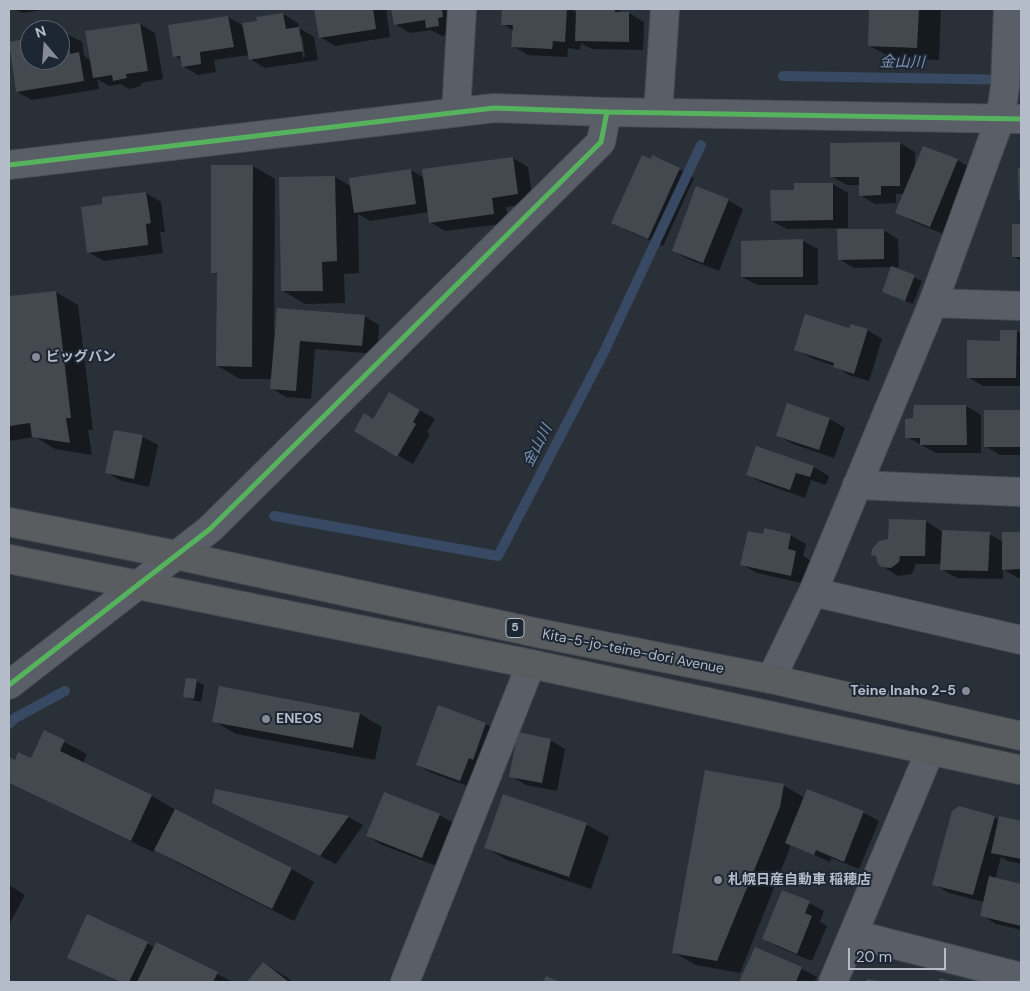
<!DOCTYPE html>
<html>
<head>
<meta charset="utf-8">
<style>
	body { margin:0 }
	#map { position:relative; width:1030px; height:991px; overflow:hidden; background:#2a3038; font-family:"DM Sans",sans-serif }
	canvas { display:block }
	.frame { position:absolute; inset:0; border:10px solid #b4bcc9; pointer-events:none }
	.north { position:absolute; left:20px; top:20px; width:50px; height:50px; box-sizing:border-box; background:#1d2633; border:1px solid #59626f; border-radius:50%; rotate:342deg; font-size:14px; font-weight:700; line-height:20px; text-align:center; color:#b4bcc9 }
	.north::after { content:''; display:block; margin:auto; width:18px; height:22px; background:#848b96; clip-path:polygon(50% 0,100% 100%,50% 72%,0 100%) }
	.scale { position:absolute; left:848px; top:948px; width:98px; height:22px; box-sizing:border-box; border:2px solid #b4bcc9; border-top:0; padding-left:6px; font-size:15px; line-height:18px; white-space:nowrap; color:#b4bcc9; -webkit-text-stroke:4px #1d2633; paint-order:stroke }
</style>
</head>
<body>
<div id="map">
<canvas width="1030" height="991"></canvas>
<div class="frame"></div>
<div class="north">N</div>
<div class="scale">20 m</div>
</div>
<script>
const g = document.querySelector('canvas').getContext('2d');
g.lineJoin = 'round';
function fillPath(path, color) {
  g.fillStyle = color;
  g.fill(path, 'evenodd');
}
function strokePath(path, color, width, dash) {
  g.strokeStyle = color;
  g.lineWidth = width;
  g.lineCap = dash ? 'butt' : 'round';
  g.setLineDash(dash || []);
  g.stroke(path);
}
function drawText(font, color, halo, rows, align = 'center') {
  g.font = font + ' "DM Sans","Noto Sans JP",sans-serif';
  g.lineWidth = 4;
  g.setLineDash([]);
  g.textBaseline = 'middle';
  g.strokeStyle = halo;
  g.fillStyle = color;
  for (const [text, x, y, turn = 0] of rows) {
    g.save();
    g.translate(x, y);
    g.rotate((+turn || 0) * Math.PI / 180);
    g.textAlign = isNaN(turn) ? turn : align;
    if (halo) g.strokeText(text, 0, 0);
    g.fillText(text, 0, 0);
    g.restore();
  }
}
fillPath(new Path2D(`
	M14,9H50L22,13Z
	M315,9H386L390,37L335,46L320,37Z
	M393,9H455L454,34L442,36L431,30L410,33L395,24Z
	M504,9H570L577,13L590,11V9H616L624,14L629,13L644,22L643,50L592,49L581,43L580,50L568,48L567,57L528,55L513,46L514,31L503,24Z
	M871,9H941L939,60L892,58L870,46Z
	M283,14L298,23L299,28L314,37L318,60L265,68L250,59L249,55L214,60L216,72L198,75L183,66L182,60L174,56L228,17L244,26ZM299,36H302L305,57L303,58Z
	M140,24L155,33L163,79L141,83V86L129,89L121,84L109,86L97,79L99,89L32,100L17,92L30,39V60H60V35L67,34L82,42L84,56L91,61L87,32Z
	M900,143L915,152V168L957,160L972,169L946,235L912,221L897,212L904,194H896V203L875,204L860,195V185H847L831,176Z
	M513,158L528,167L533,203L506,207L509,223L445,231L430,222L429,212L370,221L358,214L359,273L344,274L345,303L305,304L283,291L280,178L335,177L352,187L411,170L424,178Z
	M253,166L275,179L274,331L364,316L379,325L377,354L315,349L311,399L286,397L271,388L272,379H240L218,366V275L212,272Z
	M679,169L694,178L663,246L628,231L613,222Z
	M833,184L848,193V228L787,229L772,221L795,191Z
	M146,193L161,202L165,232H160L163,253L104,261L88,252L104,205Z
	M728,200L743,209L719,271L688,259L673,251Z
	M1013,225H1021V261L1013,256Z
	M883,230L898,239L899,267L854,268L839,259Z
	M803,241L818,249V285H758L742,277Z
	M892,268L922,281L913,304L883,292Z
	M56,292L78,305L93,430H88L92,455L55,449L35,437L9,441V298Z
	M850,330H867L882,339L869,381L849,375L835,366L811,358L796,349Z
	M1017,331L1021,334V386H983L968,377Z
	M390,393L435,419L427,432L430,434L413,464L355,430L374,420Z
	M788,405L830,419L845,428L834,458L793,444L778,436Z
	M915,406H966L981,415V453H936L907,437L915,420Z
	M985,411H1021V455H1000L985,446Z
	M115,431L143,437L158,445L149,487L122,481L106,472Z
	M757,448L814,467L829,476L826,485L811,480L805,498L763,483L748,475Z
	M925,521L940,530V531L989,534L1003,542V534L1021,533V578H1018L1003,569V579L957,578L941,569L942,564H915L914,570L911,574L898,576L882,566L877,557L872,554L889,540Z
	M790,535L806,544L803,556L811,561L806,584L757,573L741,564L764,536Z
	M196,681L204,685L201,702L192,700L185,696Z
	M439,707L486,724L501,733L476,789L432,773L417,765Z
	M360,714L382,727L375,760L236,734L214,721Z
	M45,732L87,754L83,763L152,796L174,809L292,869L314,882L294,921L178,863L155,849L153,852L9,783V759L16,762L31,760Z
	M550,740L565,749L557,791L526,785L511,776Z
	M783,785L805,798L808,790L864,813L879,821L859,869L831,858L830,862L791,845L740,973L696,965L673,952Z
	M503,795L587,825L609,837L591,889L507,860L485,847Z
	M213,803L348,817L363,825L336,864Z
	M439,815L454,823L437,866L382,845L367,836Z
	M994,817L999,820L1000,818L1021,823V864L1008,861L1001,857L995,879L1021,885V930L996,924L981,915L984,902L949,893L934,884Z
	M9,885L25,895L9,925Z
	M809,903L824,911L820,922L827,926L812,961L778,947L763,939Z
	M147,943L155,948L157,944L233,982H120L69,957Z
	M756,949L802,969L817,977L814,982H742Z
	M263,963L285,976L293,982H249Z`), '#0007');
strokePath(new Path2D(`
	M783,76L1021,80
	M274,516L498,556L604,352L701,145
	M9,724L15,718L65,691`), '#384963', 10);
fillPath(new Path2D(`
	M314,9H373L376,29L319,38Z
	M391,9H442L443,17L438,18L439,26L426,28L425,20L394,25Z
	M502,9H567L565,42L553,41L552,49L511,47L513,25H501Z
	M589,9H615V12H629V42L575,41L576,10Z
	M869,9H919L917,48L868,46Z
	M283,13L286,29L299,27L303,51L249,60L242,23L257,21L256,17Z
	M228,16L234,47L200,52L201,64L182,67L180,56L173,57L168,25Z
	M140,23L148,71L126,74L127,78L113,81L112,75L93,78L85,31Z
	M67,32L70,54L79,52L84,81L16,92L9,42L30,38V60H60V33Z
	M900,142V186H881V195L859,196V177H830V143Z
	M923,146L958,159L930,227L895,213Z
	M642,155L651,159L652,155L680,168L648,239L611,223Z
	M513,157L518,194L492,198L494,214L429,223L422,169Z
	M211,165H253L252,367L216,366L217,273H211Z
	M1018,168H1021V200H1019Z
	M411,169L416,204L354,213L349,178Z
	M335,176L337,261L322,262L323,291H281L279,177Z
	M794,183H833V220L771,221L770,190H794Z
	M696,186L729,199L703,263L672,251Z
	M146,192L151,223L146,224L148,245L87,253L81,207L102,204V197Z
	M1012,224H1021V257H1012Z
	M837,229H884V259L838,260Z
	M803,239V277H741V241Z
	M891,266L915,275L905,301L882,292Z
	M56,291L71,418H66L70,443L32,437L30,423L9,426V296Z
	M277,308L365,315L362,346L300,341L296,391L270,389Z
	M805,314L849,328L851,324L868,329L854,374L833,367L834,363L794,350Z
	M1000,330H1017L1016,378H967V340L1000,341Z
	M389,392L420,410L413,422L416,424L397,457L354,431L364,413L373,419Z
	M787,403L830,418L819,450L776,436Z
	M914,405H966L967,445H920V438H905V419L913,418Z
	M984,410H1021V447H984Z
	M114,430L143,435L134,479L105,473Z
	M756,446L814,466L810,477L796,473L790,490L746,475Z
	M889,519L926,520L925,556H900L899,562L891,568L882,567L878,564L876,556L871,555L872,549L879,541L888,539Z
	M764,528L791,534L788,549L796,551L791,576L740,565L748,531L763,534Z
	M942,530L990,532L988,571L940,570Z
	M1002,532H1021V569L1002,570Z
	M186,678L197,679L194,699L183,697Z
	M219,686L360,713L353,748L212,722Z
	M438,705L486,723L473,760L469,758L460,781L416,765Z
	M44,730L65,740L60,751L152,795L131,841L9,783V757L15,760L18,752L31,758Z
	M518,732L551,739L542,783L509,777Z
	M705,770L784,784L780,807L717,961L672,953Z
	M215,789L349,816L320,856L212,803Z
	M807,789L864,811L844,862L816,850L814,855L785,843Z
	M384,792L440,814L422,858L366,836Z
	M503,794L587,823L569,877L484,848Z
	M959,806L995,816L973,895L932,885L952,811Z
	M175,809L292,868L272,909L154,850Z
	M999,816L1021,821V859L991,853Z
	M989,876L1021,884V926L980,916Z
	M782,890L810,901L805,913L812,916L797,954L762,939Z
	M87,914L148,942L129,982H121L67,958Z
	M156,942L218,972L213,982H137Z
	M755,947L802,967L796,982H739Z
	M263,962L289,982H247Z
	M546,976L560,982H543Z
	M940,978L952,982H939Z
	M867,979L878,981V982H866Z`), '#444950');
const minor = new Path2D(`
	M456,112L462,9
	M658,113L665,9
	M9,165L494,108L607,112L1021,119
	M933,303L1021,306
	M857,485L1021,492
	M813,592L1021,640
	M771,679L813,592L933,303L1000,119L1005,87L1008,9
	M9,685L210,529L601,142L607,112
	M853,934L1021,977
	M405,982L531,664
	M833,982L930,751`);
const highway = new Path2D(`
	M9,522L176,555L538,633L771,679L1021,736
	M9,559L531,664L1021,770`);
strokePath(minor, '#484c53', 30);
strokePath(highway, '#474c53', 30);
strokePath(minor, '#5a5e66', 28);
strokePath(highway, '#5a5d60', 28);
strokePath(new Path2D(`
	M9,165L494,108L607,112L1021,119
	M9,685L210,529L601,142L607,112`), '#56b35d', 5);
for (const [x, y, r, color] of [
	[36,357,5,"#848b96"],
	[966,691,5,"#848b96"],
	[266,719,5,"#848b96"],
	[718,880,5,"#848b96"]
]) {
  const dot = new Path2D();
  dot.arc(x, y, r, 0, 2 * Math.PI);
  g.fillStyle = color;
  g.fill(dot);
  strokePath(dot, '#1d2633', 2);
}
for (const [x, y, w] of [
	[515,628,18]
]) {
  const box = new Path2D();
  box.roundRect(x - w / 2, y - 9.5, w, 19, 4);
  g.fillStyle = '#1d2633';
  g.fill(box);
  strokePath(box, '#b4bcc9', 1);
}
drawText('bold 12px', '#b4bcc9', null, [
	["5",515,628]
]);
drawText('bold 14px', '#b4bcc9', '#1d2633', [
	["ビッグバン",46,357],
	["Teine Inaho 2-5",956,691,"right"],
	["ENEOS",276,719],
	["札幌日産自動車 稲穂店",728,880]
], 'left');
drawText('14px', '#b4bcc9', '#1d2633', [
	["Kita-5-jo-teine-dori Avenue",633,652,11]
]);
drawText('italic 15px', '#7c92b1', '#1d2633', [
	["金山川",902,63,1],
	["金山川",538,446,-63]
]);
</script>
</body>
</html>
